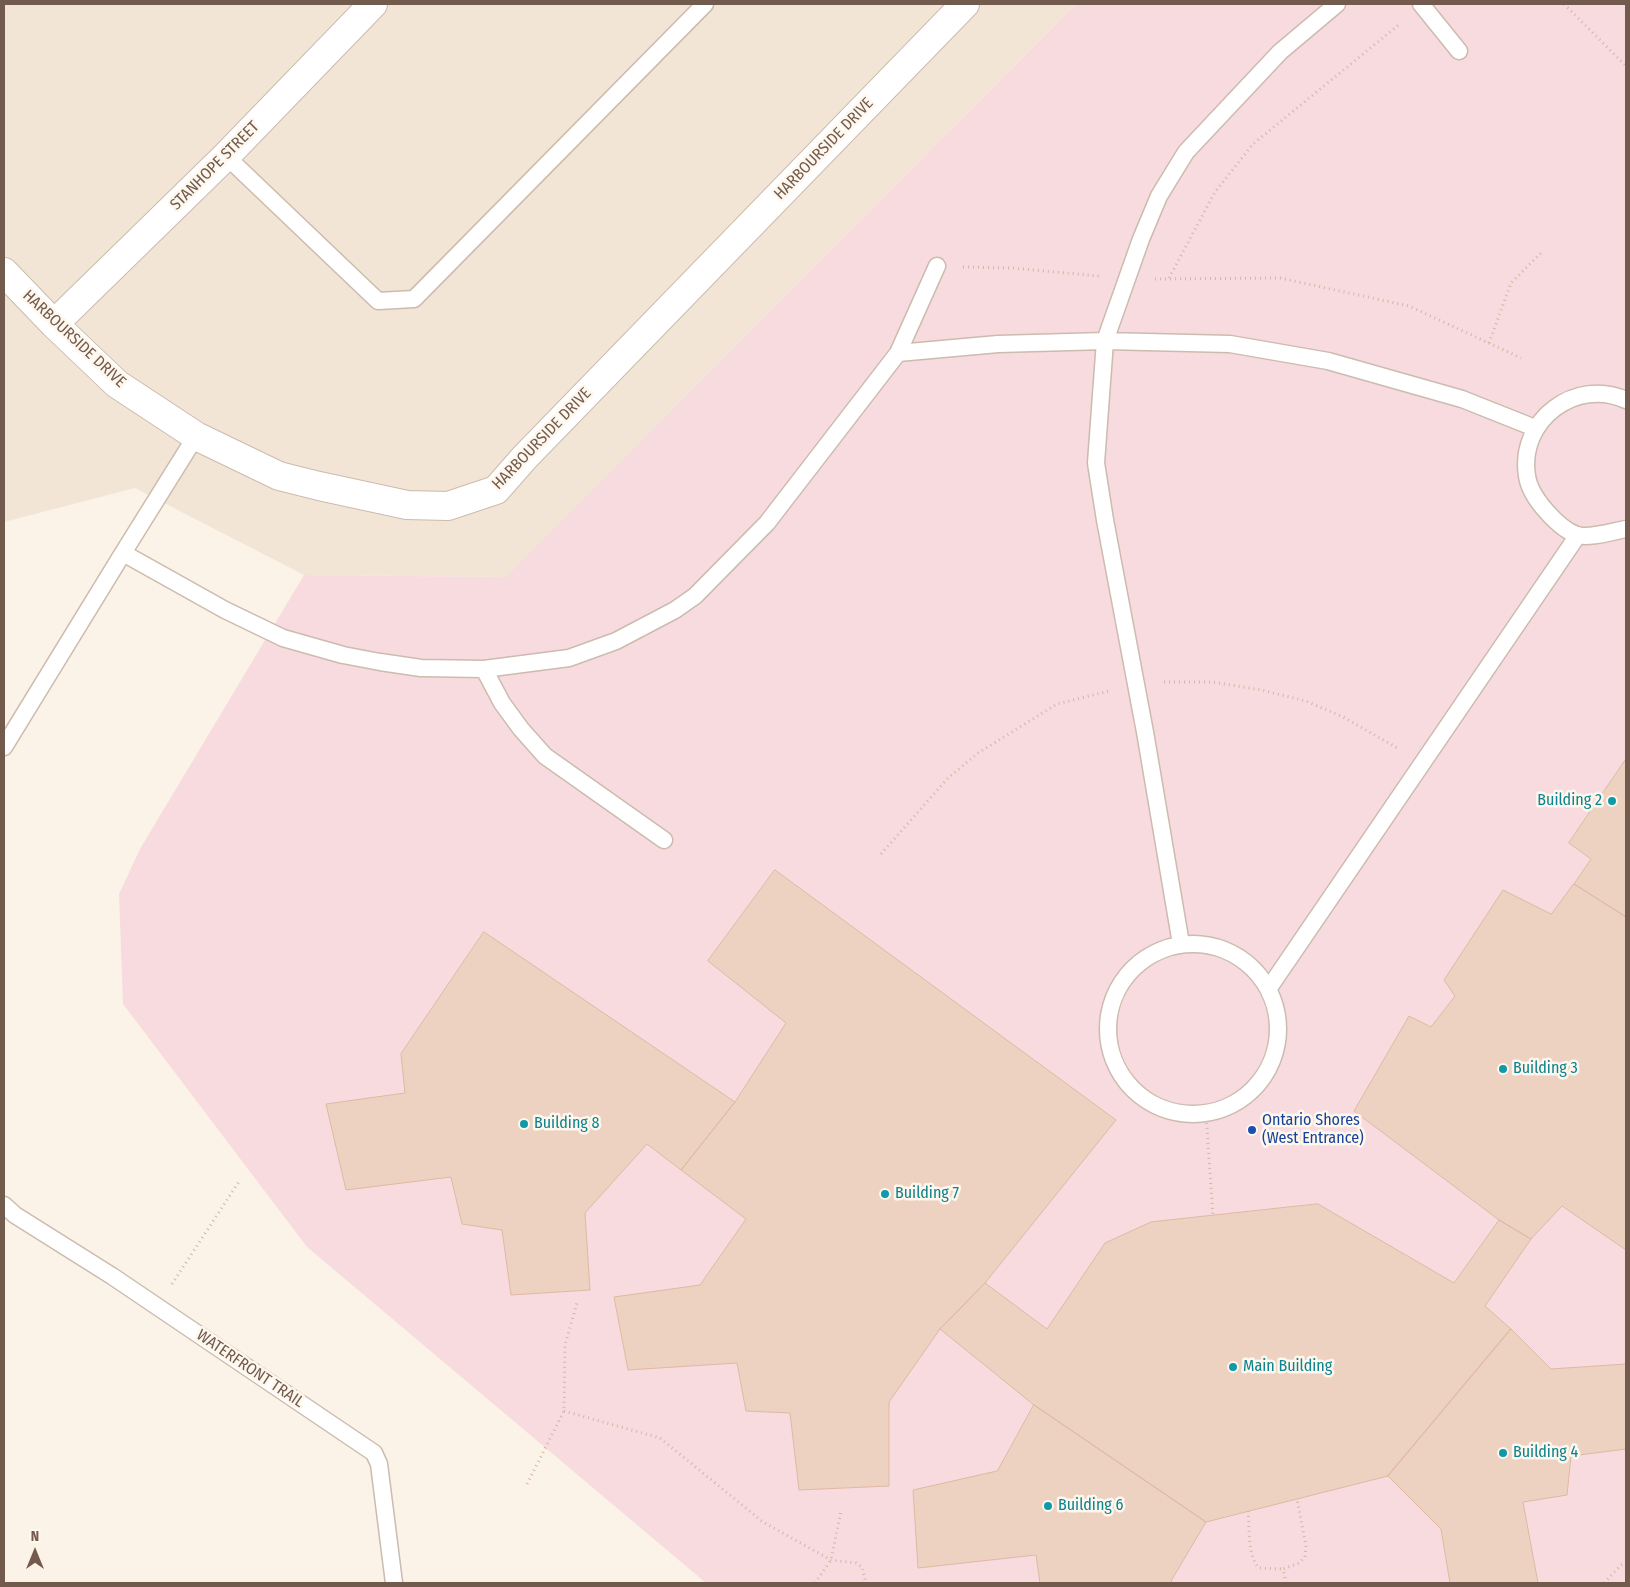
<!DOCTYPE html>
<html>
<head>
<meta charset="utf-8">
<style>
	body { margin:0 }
	#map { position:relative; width:1630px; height:1587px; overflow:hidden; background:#fbf3e7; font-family:"Fira Sans Condensed",sans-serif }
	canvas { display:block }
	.frame { position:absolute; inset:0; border:5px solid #725a4d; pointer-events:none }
	.north { position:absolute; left:10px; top:1527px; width:50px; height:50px; -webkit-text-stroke:4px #fef7ed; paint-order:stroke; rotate:0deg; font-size:14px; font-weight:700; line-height:20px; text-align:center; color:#725a4d }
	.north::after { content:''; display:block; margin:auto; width:18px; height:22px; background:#725a4d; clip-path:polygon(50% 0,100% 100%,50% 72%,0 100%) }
</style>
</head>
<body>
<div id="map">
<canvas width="1630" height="1587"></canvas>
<div class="frame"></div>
<div class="north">N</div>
</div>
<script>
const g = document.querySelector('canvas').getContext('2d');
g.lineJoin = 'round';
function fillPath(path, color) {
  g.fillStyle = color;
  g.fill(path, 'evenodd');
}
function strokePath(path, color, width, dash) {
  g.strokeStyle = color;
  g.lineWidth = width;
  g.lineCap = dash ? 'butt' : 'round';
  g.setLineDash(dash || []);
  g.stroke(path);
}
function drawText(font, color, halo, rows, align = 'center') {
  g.font = font + ' "Fira Sans Condensed",sans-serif';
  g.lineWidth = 5;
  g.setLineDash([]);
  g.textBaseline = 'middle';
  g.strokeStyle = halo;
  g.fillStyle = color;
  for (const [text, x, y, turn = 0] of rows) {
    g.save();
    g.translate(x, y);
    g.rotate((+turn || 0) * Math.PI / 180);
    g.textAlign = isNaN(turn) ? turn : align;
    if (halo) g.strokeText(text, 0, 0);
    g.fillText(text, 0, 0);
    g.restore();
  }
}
fillPath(new Path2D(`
	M4,4H1076L505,577L304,575L135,488L4,522Z`), '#f2e5d6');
fillPath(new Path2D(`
	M1076,4H1626V1583H706L307,1247L123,1004L119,894L140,849L304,575L505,577Z`), '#f8dbdf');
const building = new Path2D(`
	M1626,759V917L1574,884L1591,859L1569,843Z
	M775,870L1116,1120L985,1283L940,1329L889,1402V1486L799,1490L790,1413L746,1411L737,1363L628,1370L614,1297L700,1285L746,1219L681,1170L735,1102L786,1023L708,961Z
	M1574,884L1626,917V1250L1562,1206L1531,1239L1499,1220L1354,1111L1409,1016L1431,1027L1455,996L1444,980L1503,890L1551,914Z
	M484,932L735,1102L681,1170L647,1144L585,1213L590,1290L511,1295L502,1230L462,1224L451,1177L346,1190L326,1104L405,1093L401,1054Z
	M1318,1204L1454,1283L1499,1220L1531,1239L1485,1306L1511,1329L1388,1476L1206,1522L1034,1405L940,1329L985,1283L1047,1329L1105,1243L1151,1222Z
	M1511,1329L1551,1369L1626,1364V1449L1571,1456L1567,1495L1523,1502L1538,1583H1450L1441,1529L1388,1476Z
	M1034,1405L1206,1522L1171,1581L1172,1583H1040L1036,1555L918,1568L913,1490L997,1471Z`);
fillPath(building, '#eed2c1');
strokePath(building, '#dfb9a3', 1);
const lane = new Path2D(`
	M1421,4L1459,51
	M226,156L378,301L414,299L705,4
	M898,353L998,344L1105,341L1230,344L1328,361L1462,399L1535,428
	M1626,400C1576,377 1518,420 1527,476C1529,490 1538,502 1547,512C1555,521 1565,531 1577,535C1589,539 1614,531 1626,529
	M123,553L196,436
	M484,669L502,703L521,729L545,756L664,840
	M4,747L123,553L225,610L283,638L343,655L380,662L421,668L484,669L569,658L616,641L675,610L695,596L767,523L898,353L937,266
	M1181,944L1145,732L1105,520L1096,463L1105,341L1141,239L1159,196L1186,152L1280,52L1337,4
	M1108 1029a85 85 0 1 1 170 0a85 85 0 1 1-170 0Z
	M1269,988L1578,535
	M4,1205L15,1215L112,1276L374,1453L379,1464L394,1583`);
const street = new Path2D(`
	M4,272L54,324L117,384L196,436L279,476L319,486L407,505L448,506L496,490L525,457L965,4
	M54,324L226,156L373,4`);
strokePath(lane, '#ccbbae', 19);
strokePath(street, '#ccbbae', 30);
strokePath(new Path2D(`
	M1564,4L1626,66
	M963,267L1012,268L1099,276
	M1169,278L1215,192L1253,144L1401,23
	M1155,279L1280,278L1409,306L1521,358
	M1489,343L1511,283L1541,253
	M1164,682H1213L1261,690L1306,701L1343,717L1399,749
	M881,854L948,778L978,753L1057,704L1109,691
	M1206,1113L1213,1216
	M172,1284L240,1180
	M564,1411L660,1438L763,1522L831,1560L856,1563L862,1567L866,1583
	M527,1484L564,1411L565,1345L577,1303
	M1248,1511C1250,1528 1247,1556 1259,1568L1283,1569
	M815,1583L831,1560L841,1511
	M1286,1583L1283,1569L1299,1563L1305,1557L1306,1546L1297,1499
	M1604,1583L1621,1565L1626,1562`), '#d3b6a4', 3, [1, 4]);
strokePath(lane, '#fff', 16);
strokePath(street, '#fff', 28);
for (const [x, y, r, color] of [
	[1612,801,5,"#0f9aa8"],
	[1503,1069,5,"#0f9aa8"],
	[524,1124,5,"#0f9aa8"],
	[1252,1130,5,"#1a4fb4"],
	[885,1194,5,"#0f9aa8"],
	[1233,1367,5,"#0f9aa8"],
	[1503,1453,5,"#0f9aa8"],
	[1048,1506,5,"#0f9aa8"]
]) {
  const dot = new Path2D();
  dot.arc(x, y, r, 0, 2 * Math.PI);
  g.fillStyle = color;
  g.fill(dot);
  strokePath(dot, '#fef7ed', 2);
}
drawText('16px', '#725a4d', '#fef7ed', [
	["HARBOURSIDE DRIVE",824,149,-46],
	["STANHOPE STREET",215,166,-45],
	["HARBOURSIDE DRIVE",74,339,43],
	["HARBOURSIDE DRIVE",542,439,-46],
	["WATERFRONT TRAIL",250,1369,34]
]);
drawText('16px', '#0d838f', '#fef7ed', [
	["Building 2",1602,801,"right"],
	["Building 3",1513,1069],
	["Building 8",534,1124],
	["Building 7",895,1194],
	["Main Building",1243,1367],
	["Building 4",1513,1453],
	["Building 6",1058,1506]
], 'left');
drawText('16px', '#164399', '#fef7ed', [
	["Ontario Shores",1262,1121],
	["(West Entrance)",1262,1139]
], 'left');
</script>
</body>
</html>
